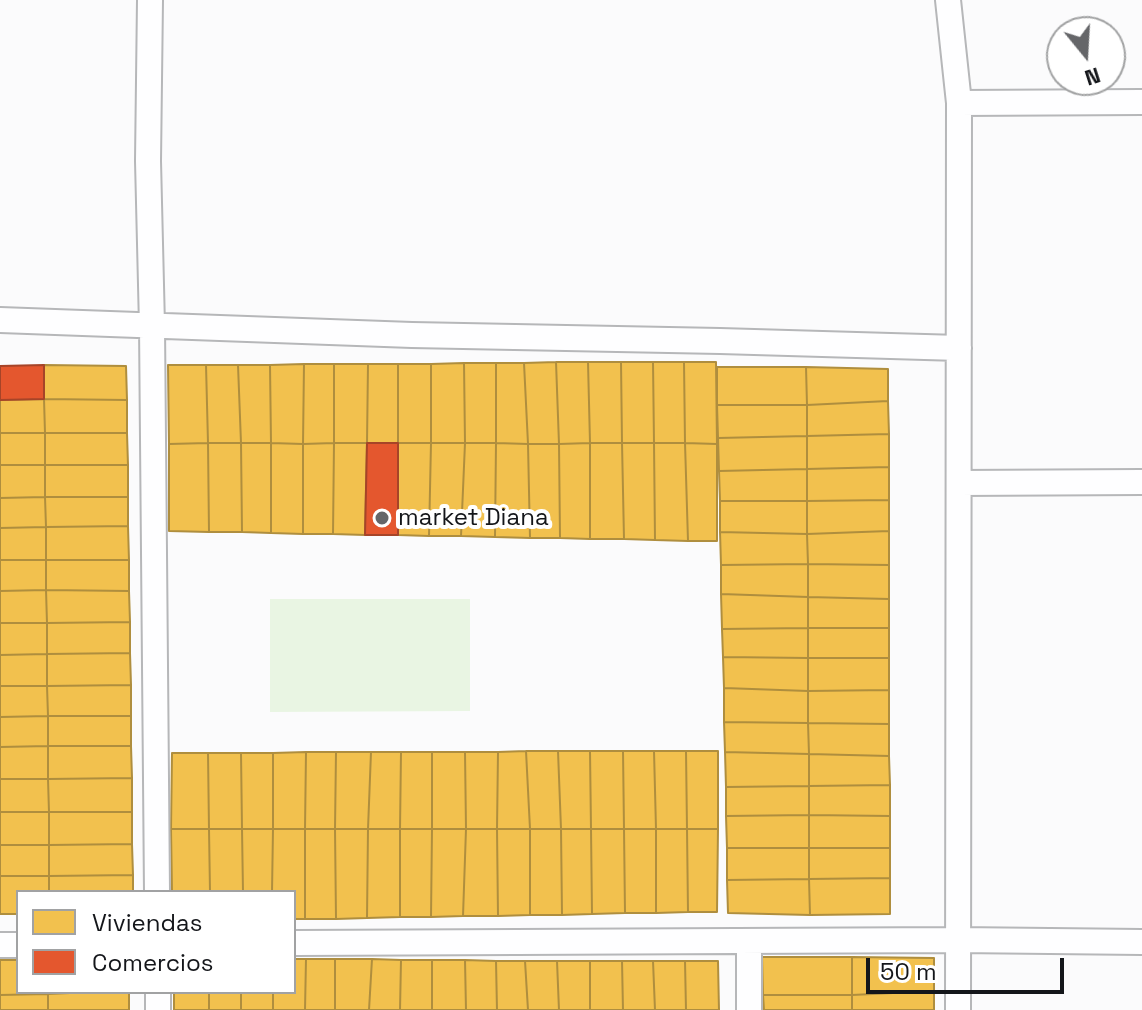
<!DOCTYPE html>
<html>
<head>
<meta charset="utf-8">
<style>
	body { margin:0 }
	#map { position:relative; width:1142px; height:1010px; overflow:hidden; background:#fbfbfc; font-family:"Space Grotesk",sans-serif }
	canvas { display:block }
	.legend { position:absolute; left:16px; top:890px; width:280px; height:104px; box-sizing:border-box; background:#fff; border:2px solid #a1a2a3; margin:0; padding:10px 14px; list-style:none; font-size:24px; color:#14161a }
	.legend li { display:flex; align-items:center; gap:16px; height:40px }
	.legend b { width:40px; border:2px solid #a1a2a3 }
	.north { position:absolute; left:1046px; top:16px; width:80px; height:80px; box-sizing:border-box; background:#fff; border:2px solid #a1a2a3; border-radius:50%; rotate:162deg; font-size:22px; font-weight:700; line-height:32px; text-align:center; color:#14161a }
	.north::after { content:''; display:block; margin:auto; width:28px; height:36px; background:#656669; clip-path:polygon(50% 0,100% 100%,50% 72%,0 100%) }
	.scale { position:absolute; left:866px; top:958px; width:198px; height:36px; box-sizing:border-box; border:4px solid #14161a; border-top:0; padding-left:10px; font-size:24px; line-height:28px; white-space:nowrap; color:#14161a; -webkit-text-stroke:6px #fff; paint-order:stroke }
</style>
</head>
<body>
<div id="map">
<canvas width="1142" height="1010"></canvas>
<ul class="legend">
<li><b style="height:22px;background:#f2c14e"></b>Viviendas</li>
<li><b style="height:22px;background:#e4572e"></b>Comercios</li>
</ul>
<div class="north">N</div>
<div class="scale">50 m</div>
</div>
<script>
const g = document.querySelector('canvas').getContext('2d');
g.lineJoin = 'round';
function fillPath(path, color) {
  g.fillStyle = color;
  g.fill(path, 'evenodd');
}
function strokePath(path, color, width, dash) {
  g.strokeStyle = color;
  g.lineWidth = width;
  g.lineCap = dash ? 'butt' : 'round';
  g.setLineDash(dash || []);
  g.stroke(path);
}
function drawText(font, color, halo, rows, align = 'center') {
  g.font = font + ' "Space Grotesk",sans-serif';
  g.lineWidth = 8;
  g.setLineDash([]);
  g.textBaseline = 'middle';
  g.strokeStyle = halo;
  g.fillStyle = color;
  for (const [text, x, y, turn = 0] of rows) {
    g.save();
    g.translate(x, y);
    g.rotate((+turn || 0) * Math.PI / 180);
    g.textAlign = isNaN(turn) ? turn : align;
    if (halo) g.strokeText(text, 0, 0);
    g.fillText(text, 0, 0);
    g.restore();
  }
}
fillPath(new Path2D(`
	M270,599H470V711L270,712Z`), '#e9f5e3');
const homes = new Path2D(`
	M556,362H588L590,443L559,444Z
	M556,362L559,444H528L524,363Z
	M588,362H621L622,443H590Z
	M621,362H653L654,443H622Z
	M653,362H684L685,443H654Z
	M684,362H716L717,444L685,443Z
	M464,363H496V443H465Z
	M464,363L465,443H431V364Z
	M496,363H524L528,444L496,443Z
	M304,364H334V443L303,444Z
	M304,364L303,444L271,443L270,365Z
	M334,364H368L367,443H334Z
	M368,364H398V443H367Z
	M398,364H431V443H398Z
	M44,365L126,366L127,400L44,399Z
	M168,365H206L208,443L169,444Z
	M206,365H238L241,443H208Z
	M238,365H270L271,443H241Z
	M717,367H806L807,405H717Z
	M806,367L888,369V401L807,405Z
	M44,399L45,433H0V400Z
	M44,399L127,400V433H45Z
	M888,401L889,434L807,436V405Z
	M717,405H807V436L718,438Z
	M0,433H45V465H0Z
	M45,433H127L128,465H45Z
	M889,434V467L807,469V436Z
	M807,436V469L719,471L718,438Z
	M208,443L209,532L169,531V444Z
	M208,443H241L242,532H209Z
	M241,443H271V533L242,532Z
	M271,443L303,444V534L271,533Z
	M334,443L333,534H303V444Z
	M334,443H367L365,535L333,534Z
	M398,443H431L429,536L398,535Z
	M431,443H465L461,536H429Z
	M465,443H496L495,537L461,536Z
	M496,443L528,444L530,538L495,537Z
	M590,443V539L560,538L559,444Z
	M590,443H622L624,539H590Z
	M622,443H654L655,540L624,539Z
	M654,443H685L688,541L655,540Z
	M685,443L717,444V541H688Z
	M528,444H559L560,538H530Z
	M0,465H45V497L0,498Z
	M45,465H128V497H45Z
	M889,467V500L807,501V469Z
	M807,469V501H720L719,471Z
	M45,497L46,527L0,528V498Z
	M45,497H128V526L46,527Z
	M889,500V531L807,534V501Z
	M720,501H807V534L720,532Z
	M128,526L129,560H46V527Z
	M46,527V560H0V528Z
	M889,531V565L808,564L807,534Z
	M720,532L807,534L808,564L721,565Z
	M0,560H46V590L0,591Z
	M46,560H129V591L46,590Z
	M808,564V597L721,594V565Z
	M808,564L889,565V599L808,597Z
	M46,590L47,623H0V591Z
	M46,590L129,591L130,622L47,623Z
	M721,594L808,597V628L722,629Z
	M808,597L889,599V628H808Z
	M130,622V653L47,654V623Z
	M0,623H47V654L0,655Z
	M808,628V658L723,657L722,629Z
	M808,628H889V658H808Z
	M130,653L131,685L47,686V654Z
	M47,654V686H0V655Z
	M723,657L808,658V691L724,688Z
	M808,658H889V690L808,691Z
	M131,685V716H48L47,686Z
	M0,686H47L48,716L0,717Z
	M724,688L808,691V723L724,722Z
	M889,690V724L808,723V691Z
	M48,716V746L0,747V717Z
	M48,716H131V746H48Z
	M724,722L808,723L809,754L725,752Z
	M808,723L889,724V756L809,754Z
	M48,746V779H0V747Z
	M48,746H131L132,778L48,779Z
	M526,751L530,829H497L498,752Z
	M526,751H558L561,829H530Z
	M558,751H590L591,829H561Z
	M590,751H623L624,829H591Z
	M623,751H654L656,829H624Z
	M654,751H686L687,829H656Z
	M686,751H718V829H687Z
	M306,752H336L335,829H305Z
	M306,752L305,829H273V753Z
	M336,752H371L368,829H335Z
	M371,752H401L400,829H368Z
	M401,752H432V829H400Z
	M432,752H465L466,829H432Z
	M465,752H498L497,829H466Z
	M725,752L809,754V786L726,787Z
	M172,753H208L209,829H171Z
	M208,753H241L242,829H209Z
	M241,753H273V829H242Z
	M809,754L889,756L890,785L809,786Z
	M132,778V812H49L48,779Z
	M0,779H48L49,812H0Z
	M890,785V816L809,815V786Z
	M809,786V815L726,816V787Z
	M0,812H49V845H0Z
	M49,812H132V844L49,845Z
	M809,815V848H727L726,816Z
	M809,815L890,816V848H809Z
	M171,829H209L210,892H172Z
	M209,829H242L243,892H210Z
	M242,829H273L272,892H243Z
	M273,829H305V919H294V892H272Z
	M305,829H335L336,919H305Z
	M335,829H368L367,918L336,919Z
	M368,829H400V917L367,918Z
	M400,829H432L431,917H400Z
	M432,829H466L463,916L431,917Z
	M466,829H497L498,916H463Z
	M497,829H530V915L498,916Z
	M530,829H561L562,915H530Z
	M561,829H591L592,914L562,915Z
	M591,829H624L625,913L592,914Z
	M624,829H656V913H625Z
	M656,829H687L688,912L656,913Z
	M687,829H718L717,912H688Z
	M132,844L133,875L49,876V845Z
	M0,845H49V876H0Z
	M727,848H809V879L727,880Z
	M809,848H890V878L809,879Z
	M133,875V892H49V876Z
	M0,876H49V892H18V914H0Z
	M890,878V914L810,915L809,879Z
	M809,879L810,915L728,913L727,880Z
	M762,957H852V995H763Z
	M852,957L934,958V991L852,995Z
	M294,959H306L305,1010H273V992H294Z
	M306,959H335V1010H305Z
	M335,959H372L369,1010H335Z
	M372,959L401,960L400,1010H369Z
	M0,960H18V992H48V994L0,995Z
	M401,960H432V1010H400Z
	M432,960H465L466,1010H432Z
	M465,960L496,961L497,1010H466Z
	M496,961H525L528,1010H497Z
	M525,961H557L559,1010H528Z
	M557,961H590V1010H559Z
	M590,961H622L623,1010H590Z
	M622,961H653L655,1010H623Z
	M653,961H685L686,1010H655Z
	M685,961H718L719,1010H686Z
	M934,991V1010H852V995Z
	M92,992H129V1010H48V994Z
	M174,992H209V1010H174Z
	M209,992H241V1010H209Z
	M241,992H273V1010H241Z
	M48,994V1010H0V995Z
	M763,995H852V1010H764Z`);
fillPath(homes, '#f2c14e');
strokePath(homes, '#af8e3e', 2);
const shops = new Path2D(`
	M44,365V399L0,400V366Z
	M367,443H398V535H365Z`);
fillPath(shops, '#e4572e');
strokePath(shops, '#a64428', 2);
const street = new Path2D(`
	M150,0L148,161L152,326L157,892
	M948,0L959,103L958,1010
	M959,103L1142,102
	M0,320L412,335L720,341L959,348
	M959,483L1142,482
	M749,941V1010
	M294,943L958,940L1142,942
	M0,945H18
	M158,992V1010`);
strokePath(street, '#b6b7b9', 28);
strokePath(street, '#fefeff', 24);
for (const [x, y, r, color] of [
	[382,518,8,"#656669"]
]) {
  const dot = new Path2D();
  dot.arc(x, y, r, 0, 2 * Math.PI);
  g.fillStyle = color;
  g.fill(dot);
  strokePath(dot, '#fff', 3);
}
drawText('24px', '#14161a', '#fff', [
	["market Diana",398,518]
], 'left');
</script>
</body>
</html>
